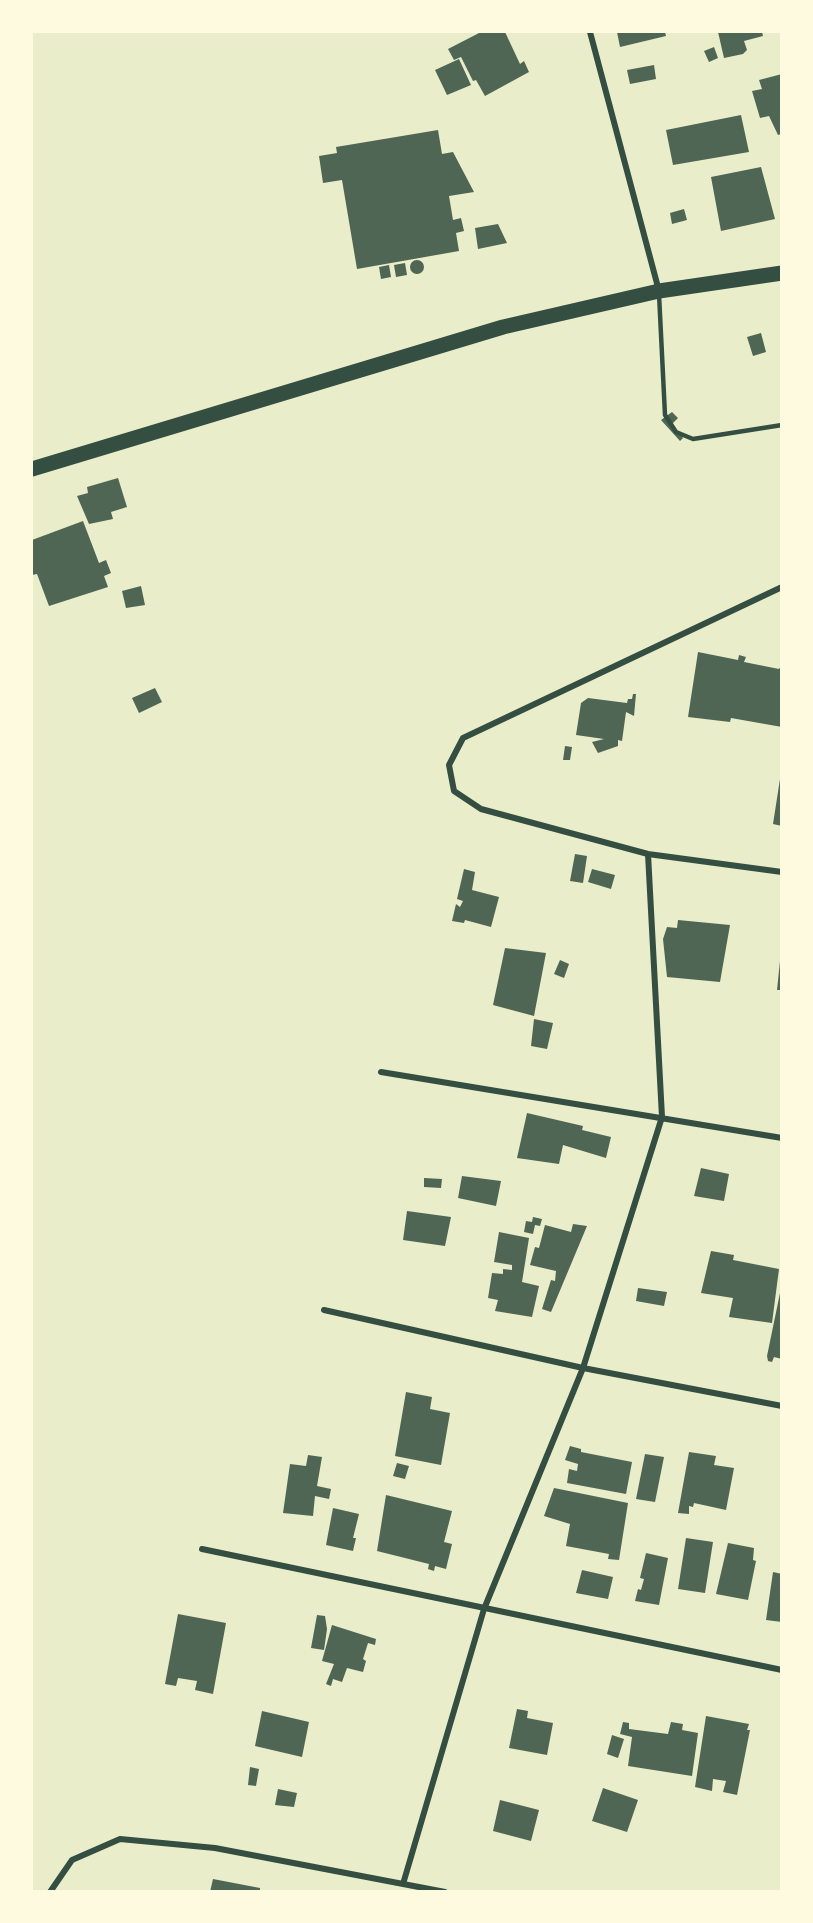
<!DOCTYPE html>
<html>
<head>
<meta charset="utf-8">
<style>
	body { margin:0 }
	#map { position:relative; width:813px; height:1923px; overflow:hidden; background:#e9edc9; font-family:Raleway,sans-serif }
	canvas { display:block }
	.frame { position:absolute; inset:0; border:33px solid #fefae0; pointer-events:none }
</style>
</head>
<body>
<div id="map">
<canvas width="813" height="1923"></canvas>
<div class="frame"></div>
</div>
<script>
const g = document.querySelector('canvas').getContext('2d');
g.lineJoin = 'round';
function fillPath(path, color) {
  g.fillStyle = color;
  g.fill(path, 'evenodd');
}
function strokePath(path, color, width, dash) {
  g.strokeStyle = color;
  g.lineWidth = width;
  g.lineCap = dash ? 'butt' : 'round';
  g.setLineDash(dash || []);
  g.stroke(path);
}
fillPath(new Path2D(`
	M481,32H505L520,64L524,61L529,72L485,96L476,80L473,81L461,57L454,60L448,49Z
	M617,32H665L666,36L620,47Z
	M718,32H762L763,36L744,41L747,50L743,54L724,58Z
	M714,47L718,58L709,62L704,51Z
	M459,59L471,85L447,95L435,70Z
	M654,65L656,79L630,84L627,70Z
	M782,74V134L778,135L769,116L760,118L752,91L762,89L759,80Z
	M741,115L749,152L673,165L666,130Z
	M438,130L442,154L453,152L474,192L449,196L453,220L461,218L464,231L456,233L459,251L357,269L342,180L323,183L319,156L337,153L336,147Z
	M761,167L775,219L721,231L711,177Z
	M684,209L687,220L672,224L670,213Z
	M498,224L507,243L478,249L475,228Z
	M410 267a7 7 0 1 1 14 0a7 7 0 1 1-14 0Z
	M405,263L407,275L396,277L394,265Z
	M389,265L391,277L381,279L379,267Z
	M761,333L766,352L753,356L747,337Z
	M672,412L678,418L672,424L683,438L680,441L661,420Z
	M118,478L127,507L111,512L113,519L89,524L77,496L88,493L87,487Z
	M83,521L99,563L106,560L111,573L104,576L108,587L49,606L37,574L32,575V540Z
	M141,586L145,605L126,608L122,591Z
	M698,652L738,660L739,655L746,657L744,662L779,669L782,664V727L731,718L730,722L688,717Z
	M155,688L162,702L139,713L132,698Z
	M633,694H636L634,716L626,712L622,741L618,740V746L598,753L592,742L604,739L576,735L581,703L588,698L627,703L628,699H632Z
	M565,746L572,747L570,760H563Z
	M780,779H782V826L773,824Z
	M575,854L587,856L583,883L570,881Z
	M464,869L475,872L472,890L499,897L491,927L465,920L464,923L452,921L456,904L460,907L463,901L457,899Z
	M592,869L615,875L611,889L588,882Z
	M678,920L730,925L720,982L667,977L663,939L667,927L677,928Z
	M505,948L546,953L534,1016L493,1005Z
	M560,960L569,964L564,978L554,974Z
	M780,961H782V990H777Z
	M534,1019L553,1023L547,1049L531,1046Z
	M527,1113L583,1126L582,1130L611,1137L606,1158L563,1145L559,1164L517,1158Z
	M701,1168L729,1174L724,1201L694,1196Z
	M462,1176L501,1181L496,1206L458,1198Z
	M424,1178L442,1179L441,1188L424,1187Z
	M407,1211L451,1217L445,1246L403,1240Z
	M533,1217L542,1219L540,1226L535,1225L533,1234L524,1232L526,1221L532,1222Z
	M573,1224L587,1226L551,1312L542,1309L551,1280L555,1281L556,1271L530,1265L535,1247L539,1248L545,1225L571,1232Z
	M499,1232L529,1238L522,1282L539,1286L532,1317L495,1311L498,1300L488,1298L492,1273L503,1274V1269L512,1270V1265L494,1262Z
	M711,1251L734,1255L733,1260L779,1269L772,1323L729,1317L733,1298L701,1293Z
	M638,1288L667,1292L664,1306L636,1301Z
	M780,1293L782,1359L774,1357L772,1362L768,1361L767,1356Z
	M406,1392L432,1397L430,1409L450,1413L441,1465L395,1456Z
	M570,1446L581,1449V1452L632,1462L626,1494L567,1483L569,1469L577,1471L578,1464L565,1460Z
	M689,1452L716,1456L714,1465L734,1468L726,1510L694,1503L693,1507L689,1506V1514L678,1513Z
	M645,1454L664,1457L655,1502L636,1499Z
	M308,1455L322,1457L317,1486L331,1489L329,1499L315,1496L313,1516L283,1513L290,1464L306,1466Z
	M397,1463L409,1466L405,1479L393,1476Z
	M554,1488L628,1503L619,1560L608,1559L609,1554L566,1546L570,1524L544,1516Z
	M386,1495L452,1511L444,1542L452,1544L446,1569L435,1566L434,1571L428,1569L429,1564L377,1551Z
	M333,1508L359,1514L353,1538H356L353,1551L326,1545Z
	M686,1538L713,1542L705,1593L678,1589Z
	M728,1543L754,1548L753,1560L756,1561L748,1600L716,1594Z
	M646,1553L668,1558L659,1605L635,1601L638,1589L641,1590L644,1579L640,1578Z
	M582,1570L613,1577L608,1599L576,1593Z
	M773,1572L782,1574V1622L766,1620Z
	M178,1614L226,1623L213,1694L195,1690L197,1681L178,1678L176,1686L165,1684Z
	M317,1615L325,1616L327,1629L324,1650L311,1648Z
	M332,1625L376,1639L375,1645L368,1643L363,1659L366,1661L363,1672L347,1668L342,1682L333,1679L331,1686L326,1684L334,1664L322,1661Z
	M517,1709L528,1711L527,1718L553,1723L547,1755L509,1748Z
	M262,1711L309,1722L302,1757L255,1746Z
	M706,1716L749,1724L747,1730H750L737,1795L723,1792L726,1781L713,1779L712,1791L695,1787Z
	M623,1722L629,1723V1729L668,1734L671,1722L683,1724L682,1730L698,1733L692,1776L628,1766L632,1737L620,1734Z
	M612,1735L624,1739L618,1758L607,1754Z
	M250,1767L259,1769L256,1786L248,1785Z
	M603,1788L638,1800L627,1832L592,1821Z
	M278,1789L297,1793L294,1807L275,1805Z
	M500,1800L539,1810L531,1841L493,1831Z
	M213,1879L260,1888V1892H210Z`), '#4f6655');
strokePath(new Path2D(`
	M659,294L665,415L676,432L693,439L782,425`), '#344e41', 4.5);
strokePath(new Path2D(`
	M590,32L659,291
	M782,587L463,738L449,765L454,791L481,809L648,854L782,872
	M381,1072L782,1138
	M324,1310L583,1368L782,1406
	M202,1549L782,1670
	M403,1884L484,1609L583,1368L662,1117L648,854
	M50,1892L72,1860L120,1839L215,1848L445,1892`), '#344e41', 6);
strokePath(new Path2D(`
	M32,469L503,327L659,291L782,273`), '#344e41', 15);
</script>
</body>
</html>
